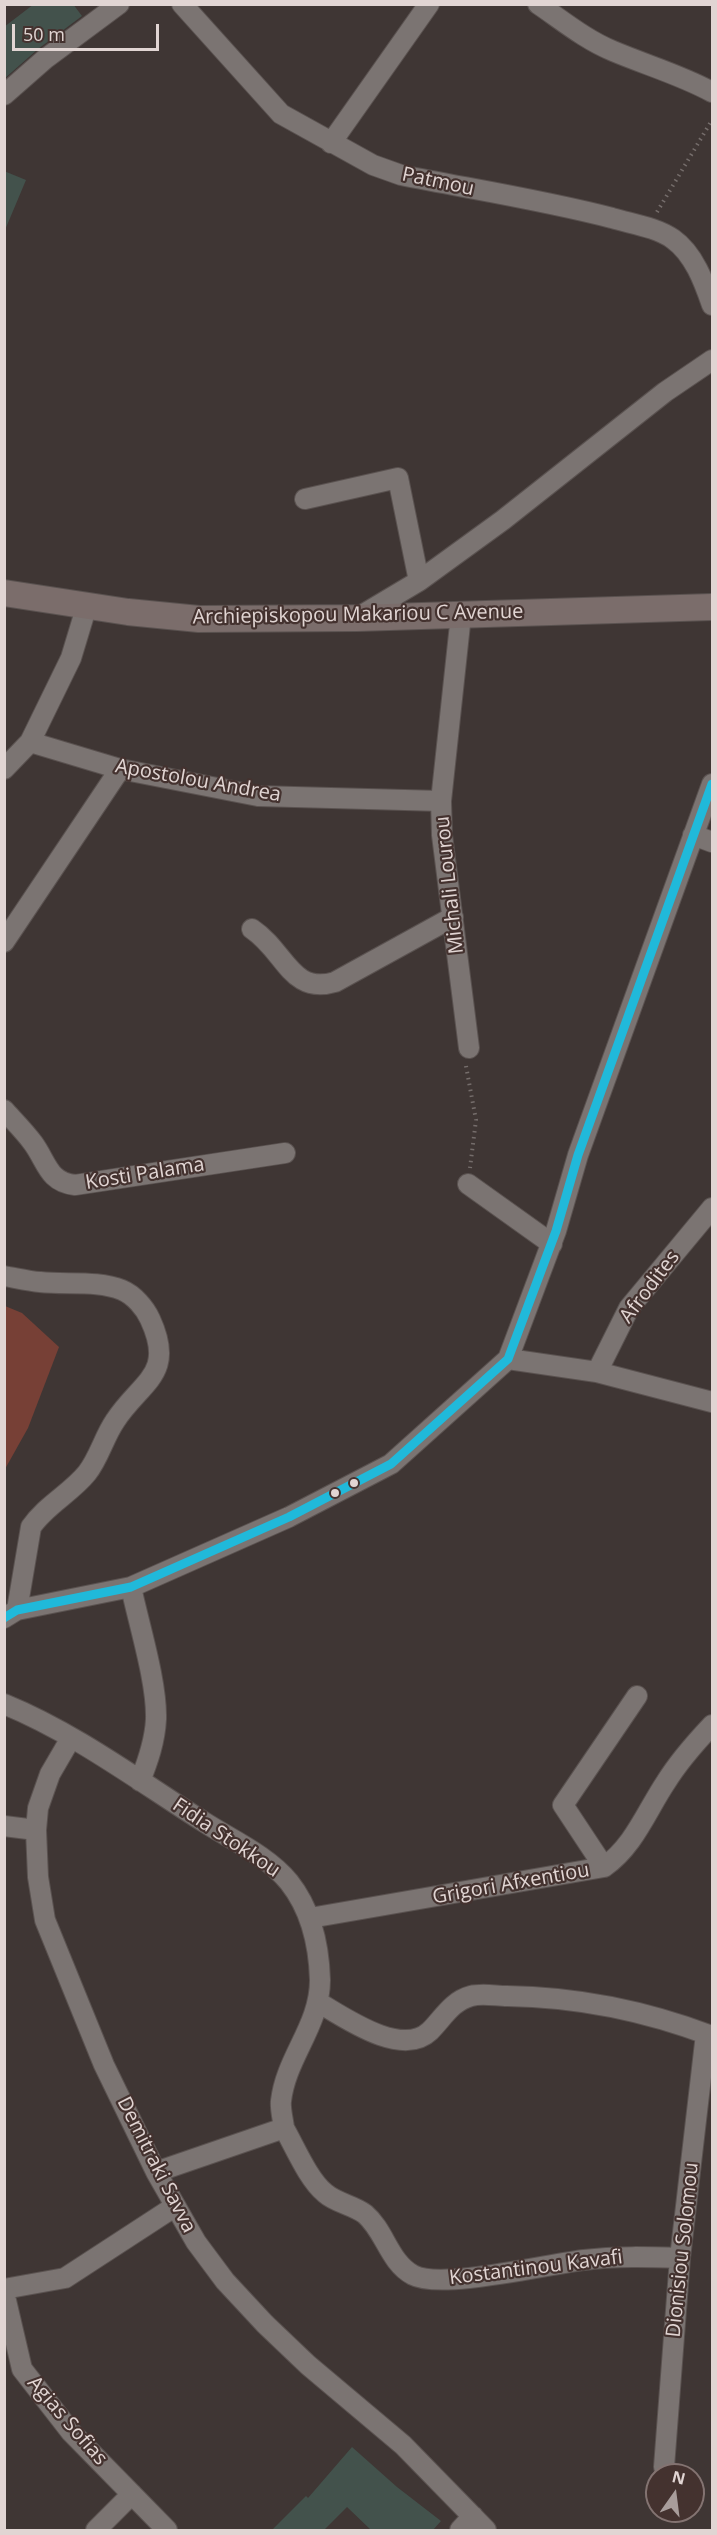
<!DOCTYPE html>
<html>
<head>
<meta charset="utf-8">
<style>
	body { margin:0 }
	#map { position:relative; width:717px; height:2535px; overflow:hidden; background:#3f3634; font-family:"Open Sans",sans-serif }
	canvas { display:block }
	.frame { position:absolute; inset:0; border:6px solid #e1d5d3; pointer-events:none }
	.north { position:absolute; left:645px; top:2463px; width:60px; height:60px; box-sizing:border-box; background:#44322f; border:2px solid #837371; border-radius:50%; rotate:14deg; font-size:16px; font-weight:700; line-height:24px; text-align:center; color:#e1d5d3 }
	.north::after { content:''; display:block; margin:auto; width:21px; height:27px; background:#a89d9b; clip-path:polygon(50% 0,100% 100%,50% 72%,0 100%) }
	.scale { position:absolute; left:12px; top:24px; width:147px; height:27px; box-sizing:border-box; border:3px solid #e1d5d3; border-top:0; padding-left:8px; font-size:18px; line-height:21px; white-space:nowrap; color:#e1d5d3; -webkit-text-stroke:4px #44322f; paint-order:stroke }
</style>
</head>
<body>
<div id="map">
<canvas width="717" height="2535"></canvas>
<div class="frame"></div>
<div class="north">N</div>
<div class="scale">50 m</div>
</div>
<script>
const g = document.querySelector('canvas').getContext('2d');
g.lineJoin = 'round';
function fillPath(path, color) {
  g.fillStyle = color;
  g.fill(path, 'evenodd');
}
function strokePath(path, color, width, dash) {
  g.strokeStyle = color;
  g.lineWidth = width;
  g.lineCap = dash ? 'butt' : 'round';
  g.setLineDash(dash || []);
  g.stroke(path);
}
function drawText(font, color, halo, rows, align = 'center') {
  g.font = font + ' "Open Sans",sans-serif';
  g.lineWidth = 4.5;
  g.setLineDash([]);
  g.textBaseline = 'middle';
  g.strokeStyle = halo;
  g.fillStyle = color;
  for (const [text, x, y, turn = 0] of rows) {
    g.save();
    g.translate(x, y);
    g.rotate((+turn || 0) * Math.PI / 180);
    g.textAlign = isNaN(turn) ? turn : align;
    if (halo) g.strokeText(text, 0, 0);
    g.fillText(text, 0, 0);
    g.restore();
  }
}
fillPath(new Path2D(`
	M5,1306L22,1313L59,1347L28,1428L5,1469Z`), '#774036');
fillPath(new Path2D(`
	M34,4H73L82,16L38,49L4,79V27Z
	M4,171L26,180L5,230H4Z
	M352,2447L397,2487L441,2521L433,2530H371L347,2507L324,2530H272L306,2496L308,2498Z`), '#43524c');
const minor = new Path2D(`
	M182,4L281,114L373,165L401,175C471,189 543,200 612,218C632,224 656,227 673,239C694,254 704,282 712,305
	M538,4C563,21 586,40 613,51C646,65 681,75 712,92
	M4,95L45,59L119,4
	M331,143L429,4
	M305,499L398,478L419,581
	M461,615L441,801L442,835L469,1048
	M357,618L419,581L503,520L665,392L712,360
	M30,742L120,769L258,796L441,801
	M4,769L30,742L71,658L87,605
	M693,835L712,842
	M252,929C286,952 291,995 335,982L453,917
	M4,942L120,769
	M4,1110C14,1121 25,1132 33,1143C47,1162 48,1182 75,1185L285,1153
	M468,1184L552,1244
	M4,1276C16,1278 28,1281 40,1282C66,1285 98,1280 122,1290C134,1295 145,1308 150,1319C176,1375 141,1381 115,1421C104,1437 99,1458 87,1473C71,1493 46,1505 31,1527L17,1610
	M508,1359L597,1372L712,1402
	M597,1372L629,1308L712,1208
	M131,1587C139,1625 157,1682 156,1719C155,1741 148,1761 140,1781
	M4,1618L17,1610L131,1587L289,1517L391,1464L508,1359L556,1231L578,1155L712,784
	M4,1704C75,1733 139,1781 204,1822C232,1840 268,1856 289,1882C312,1911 319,1945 320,1980C320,2026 286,2057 281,2101C280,2109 283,2119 284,2128L156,2172
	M71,1738L50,1774L38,1808L36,1830L38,1877L45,1920L104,2065L156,2172L196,2242L225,2281L265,2324L308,2365L403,2445L486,2530
	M4,1826L36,1830
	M604,1867L563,1805L637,1696
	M310,1918L604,1867C634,1846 646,1812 666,1782C679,1761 695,1743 712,1725
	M318,2002C345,2018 402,2058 430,2031C443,2018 452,2001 471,1996C482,1993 496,1996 507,1996C578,1997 646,2011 712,2036
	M284,2128C295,2147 308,2179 325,2193C336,2203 353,2205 365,2214C385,2231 389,2262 413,2275C441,2290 548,2264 584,2260C616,2256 648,2257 680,2258
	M4,2289L65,2278L174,2207
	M4,2292L22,2369L71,2432L167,2530
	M664,2467L680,2258L706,2034
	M96,2530L132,2494
	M460,2530L473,2516`);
const major = new Path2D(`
	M4,593L128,612L199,619L357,618L712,607`);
strokePath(minor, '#5a5250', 22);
strokePath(major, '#5a5250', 28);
strokePath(new Path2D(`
	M657,212L712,120
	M466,1066L476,1120L470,1168`), '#756d6b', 4, [1.5, 4.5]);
strokePath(minor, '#7b7472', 20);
strokePath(major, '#7b6d6b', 26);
strokePath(new Path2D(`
	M4,1618L17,1610L131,1587L289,1517L391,1464L508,1359L556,1231L578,1155L712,784`), '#20b9da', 9);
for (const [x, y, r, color] of [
	[354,1483,5,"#e1d5d3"],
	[335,1493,5,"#e1d5d3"]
]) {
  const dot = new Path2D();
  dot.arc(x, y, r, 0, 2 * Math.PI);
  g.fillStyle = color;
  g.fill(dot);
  strokePath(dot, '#44322f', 2);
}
drawText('20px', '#e1d5d3', '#44322f', [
	["Patmou",438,182,12],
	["Archiepiskopou Makariou C Avenue",358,615,-1],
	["Apostolou Andrea",198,781,10],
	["Michali Lourou",450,885,-96],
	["Kosti Palama",145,1174,-9],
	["Afrodites",650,1287,-53],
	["Fidia Stokkou",226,1838,34],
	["Grigori Afxentiou",511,1884,-10],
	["Demitraki Savva",156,2165,63],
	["Dionisiou Solomou",683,2250,-84],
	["Kostantinou Kavafi",536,2268,-7],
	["Agias Sofias",67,2421,49]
]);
</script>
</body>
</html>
